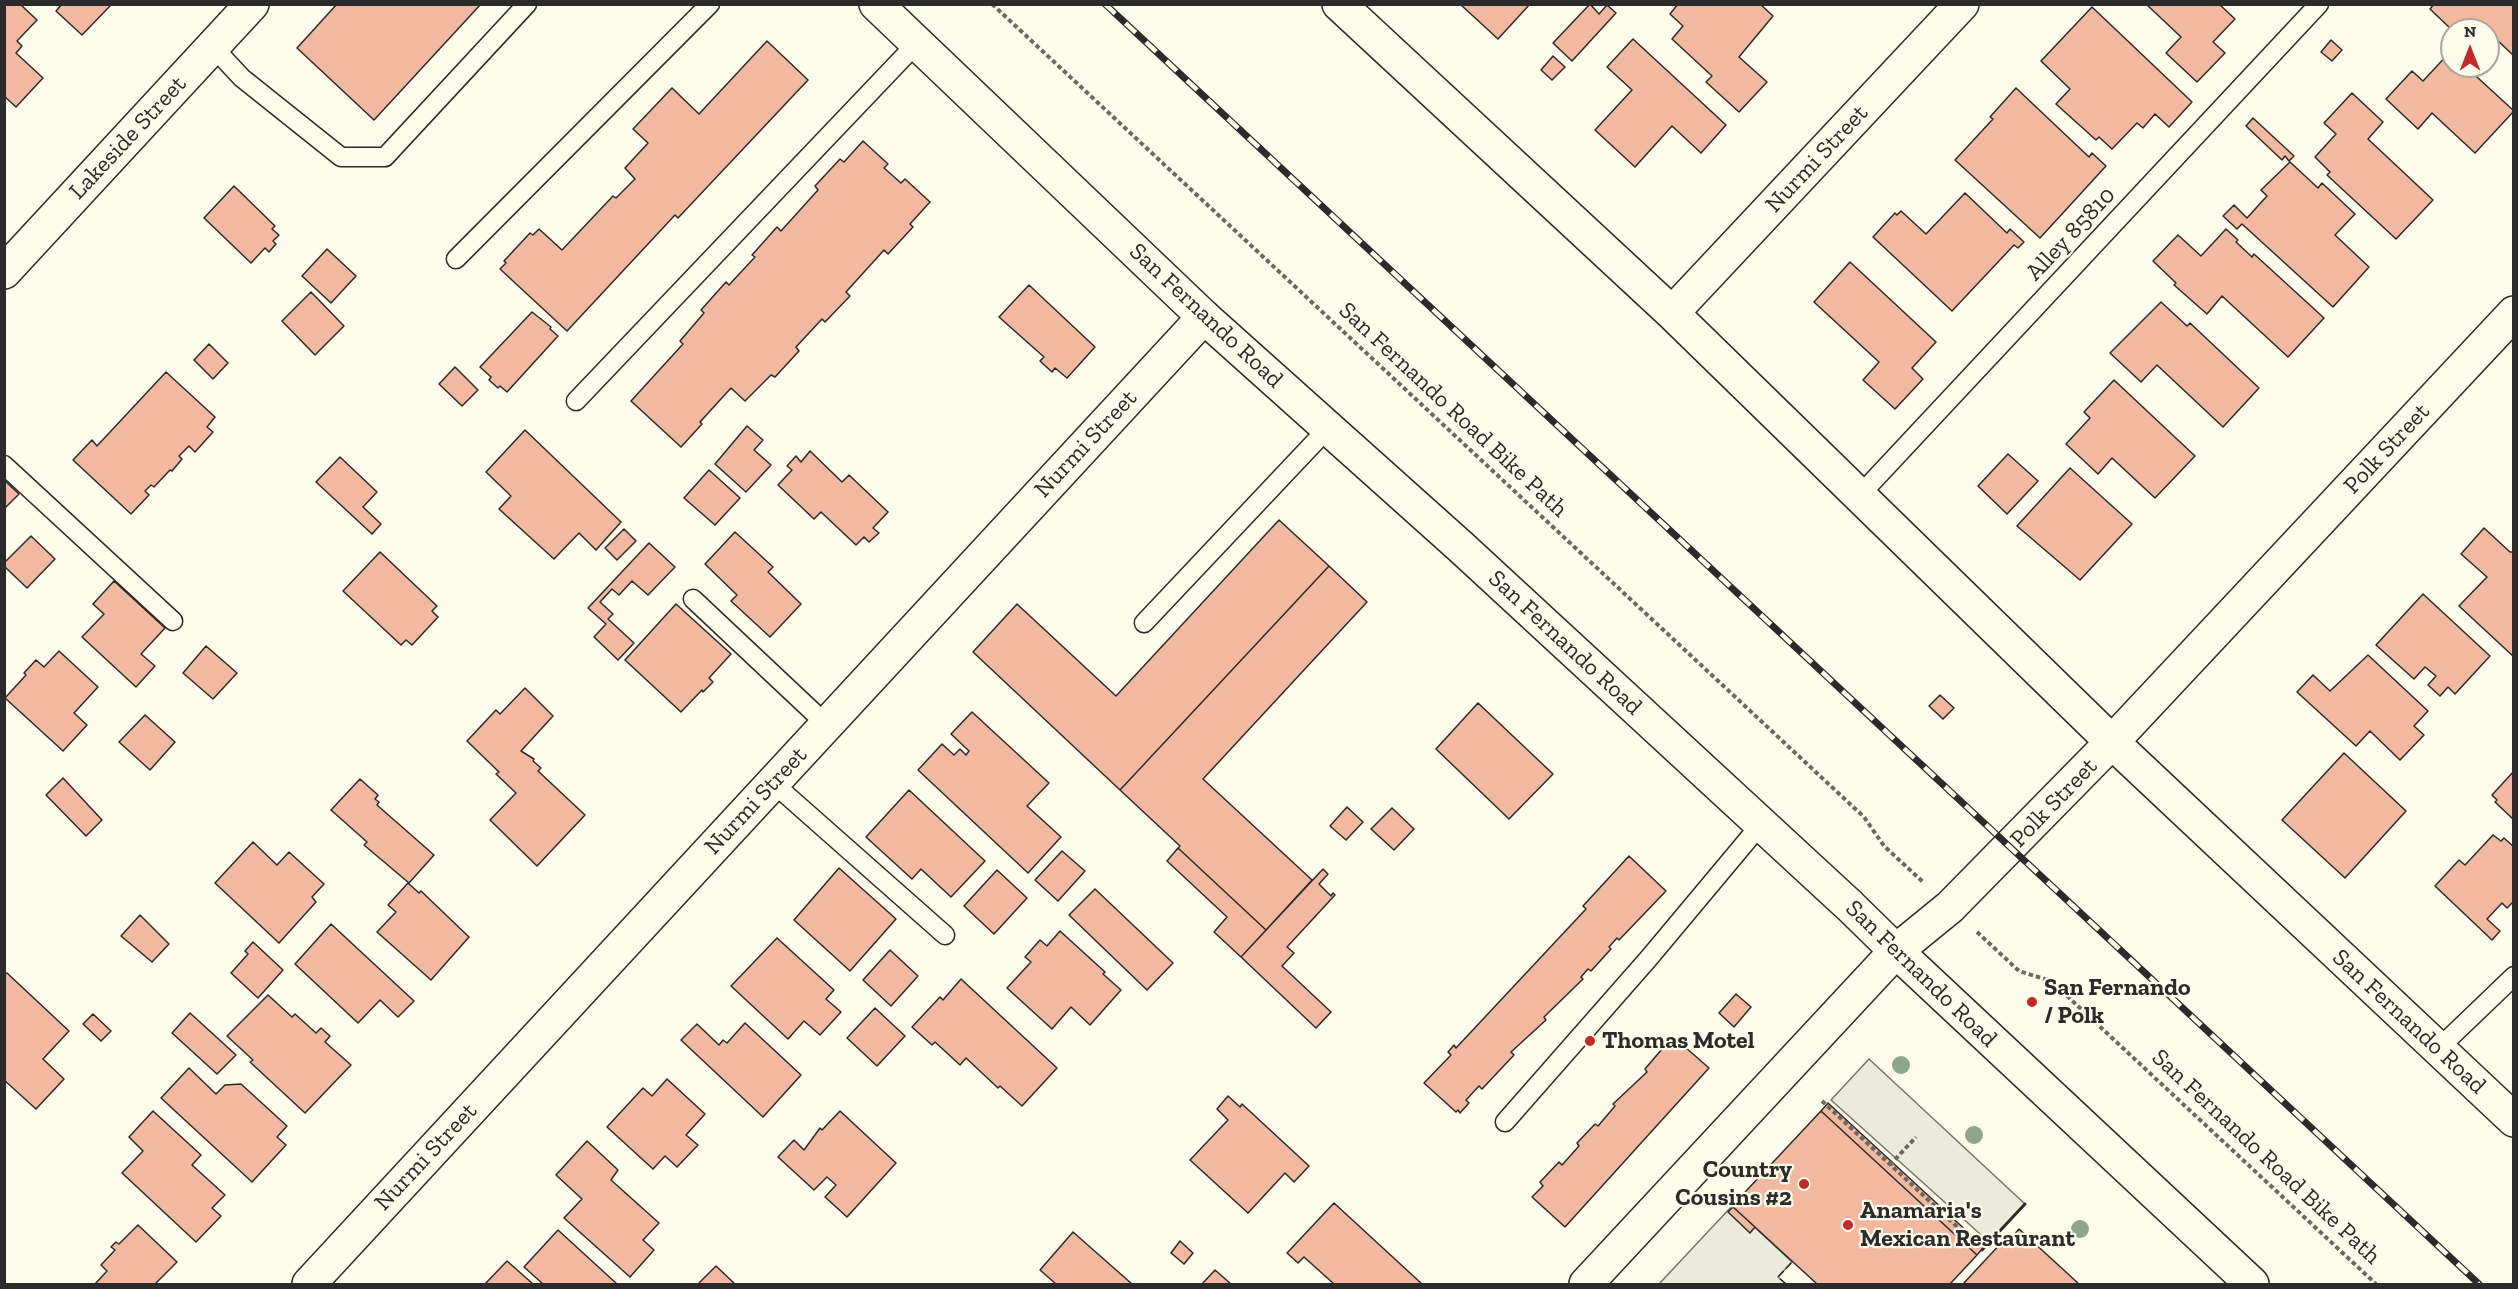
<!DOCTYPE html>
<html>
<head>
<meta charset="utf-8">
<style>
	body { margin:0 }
	#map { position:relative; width:2518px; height:1289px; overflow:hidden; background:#fdfbea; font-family:"Zilla Slab",serif }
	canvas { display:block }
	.frame { position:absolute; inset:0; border:6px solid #2b2b2b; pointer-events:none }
	.north { position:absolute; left:2440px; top:18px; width:60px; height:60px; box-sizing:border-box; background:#fdfbea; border:2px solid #a9a89e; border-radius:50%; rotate:0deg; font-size:16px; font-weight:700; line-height:24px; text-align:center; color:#2b2b2b }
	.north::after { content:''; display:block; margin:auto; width:21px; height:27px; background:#c62828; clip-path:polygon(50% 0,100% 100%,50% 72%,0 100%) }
</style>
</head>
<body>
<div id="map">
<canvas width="2518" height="1289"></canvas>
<div class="frame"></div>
<div class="north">N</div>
</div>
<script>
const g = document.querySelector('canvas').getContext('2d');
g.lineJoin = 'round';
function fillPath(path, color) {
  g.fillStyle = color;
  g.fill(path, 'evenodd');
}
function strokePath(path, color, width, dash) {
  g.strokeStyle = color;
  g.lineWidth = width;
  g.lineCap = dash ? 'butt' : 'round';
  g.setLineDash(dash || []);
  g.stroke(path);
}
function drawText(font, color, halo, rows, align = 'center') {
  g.font = font + ' "Zilla Slab",serif';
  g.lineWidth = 4.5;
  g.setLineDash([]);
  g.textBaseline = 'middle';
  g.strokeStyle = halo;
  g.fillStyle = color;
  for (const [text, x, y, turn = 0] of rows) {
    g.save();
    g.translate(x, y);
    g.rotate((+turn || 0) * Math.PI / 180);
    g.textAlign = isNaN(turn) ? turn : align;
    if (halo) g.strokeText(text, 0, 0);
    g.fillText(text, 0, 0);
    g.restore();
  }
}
const parking = new Path2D(`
	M1869,1059L2025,1204L1989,1242L1831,1100Z
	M1732,1206L1792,1262L1778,1277L1786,1284H1659Z`);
fillPath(parking, '#eceadb');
strokePath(parking, '#74746e', 1.5);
const building = new Path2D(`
	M4,4H20L37,20L17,41L22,46L16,53L43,78L16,107L4,96Z
	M62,4H108L110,6L82,35L56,11Z
	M337,4H481L374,120L297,48Z
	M1460,4H1530L1498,39Z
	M1590,4L1599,14L1607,5L1616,13L1572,61L1553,43Z
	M1678,4H1760L1773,16L1739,57L1767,82L1739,112L1706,82L1712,76L1672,39L1683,26L1670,14Z
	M2146,4H2219L2235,19L2213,42L2225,53L2197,82L2166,53L2181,37Z
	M2434,4H2514V56L2477,21L2468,30H2452L2430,9Z
	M2092,7L2192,102L2169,127L2155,114L2143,128L2137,123L2112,149L2099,137L2096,140L2056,104L2070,89L2041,61Z
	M1633,39L1726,125L1701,153L1672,126L1635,167L1595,130L1632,90L1607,67Z
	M2331,40L2342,50L2332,61L2321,52Z
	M767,41L808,80L678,218L675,215L567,331L500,269L506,263L504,261L530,233L533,235L539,229L562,250L613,196L616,198L635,179L625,168L648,143L633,129L672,88L699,114Z
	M2450,52L2452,66H2465L2514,111L2475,153L2432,113L2418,129L2386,99L2412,71L2423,81Z
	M1553,56L1565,67L1552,80L1541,70Z
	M2016,88L2089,157L2092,153L2106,166L2040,238L1955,160L1993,119L1990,117Z
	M2352,93L2383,122L2368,139L2433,200L2396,239L2327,175L2330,172L2315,157L2336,134L2324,123Z
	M2253,118L2294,156L2289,161L2285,156L2282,160L2246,126Z
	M863,141L888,164L884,168L901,183L905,179L930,202L910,224L913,227L888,254L884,250L846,292L850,296L825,322L822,319L796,347L799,351L775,377L771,375L745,401L731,388L700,422L702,424L681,447L631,401L683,344L680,341L704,313L701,310L726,282L729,285L755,257L752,255L777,227L781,231L818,190L815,186L840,159L844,162Z
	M2290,162L2318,188L2322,183L2355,214L2335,235L2369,267L2333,307L2242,224L2237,229L2223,216L2234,205L2247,218L2267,196L2261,190Z
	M234,186L275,226L272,229L279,235L273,241L276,244L269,252L265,248L251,263L204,218Z
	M1965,193L2007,233L2010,229L2024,242L2018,248L2014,245L1952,311L1873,237L1895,213L1897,215L1901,211L1926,234Z
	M2226,229L2238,240L2236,242L2252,257L2254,254L2324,318L2288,357L2222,296L2207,314L2174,285L2176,283L2153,261L2178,235L2201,256Z
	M327,249L356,276L331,303L302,276Z
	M1850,262L1936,342L1912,368L1923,379L1895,409L1863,380L1879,362L1814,302Z
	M1029,285L1095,347L1067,378L1055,368L1052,372L1040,361L1044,357L999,317Z
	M311,292L344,326L315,355L282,321Z
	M2161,302L2187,326L2190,323L2259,388L2223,427L2157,365L2141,382L2110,353Z
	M532,312L551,327L550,329L558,336L507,392L500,386L498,388L489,380L491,377L480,367Z
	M209,344L228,363L213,379L194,360Z
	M455,367L478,390L462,406L439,384Z
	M166,372L215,417L207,427L213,432L195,452L189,446L179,456L182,459L172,471L170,470L154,487L151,485L145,491L149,495L131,514L73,460L92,440L97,446Z
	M2114,380L2195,456L2155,498L2112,458L2098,474L2066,444L2090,418L2084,412Z
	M747,426L763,440L754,450L771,465L746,492L715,464Z
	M525,430L621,522L596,550L579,533L554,559L499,509L511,496L486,472Z
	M810,451L842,482L849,475L888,512L873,528L879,533L869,542L864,537L856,545L821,512L814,519L778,485L792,470L787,466L796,456L801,462Z
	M2008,454L2038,481L2007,514L1978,486Z
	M340,457L377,492L363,507L381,524L372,534L316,482Z
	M2070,468L2132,524L2080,580L2017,526Z
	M709,470L740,498L715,525L684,498Z
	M4,480L19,494L4,509Z
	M1279,520L1329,566L1120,790L973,652L1017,604L1116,696Z
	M2484,528L2510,552H2514V657L2459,606L2487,577L2461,554Z
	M624,529L636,541L617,560L605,548Z
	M735,532L773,567L768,572L801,604L770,637L731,601L737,595L705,564Z
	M31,536L55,559L27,588L4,566V563Z
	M649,543L675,567L648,595L632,581L619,595L612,589L600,602L613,614L608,619L634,643L618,660L594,637L606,624L588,608Z
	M380,552L437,606L432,611L438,617L412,645L406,640L401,645L343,591Z
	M1329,566L1367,602L1203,779L1312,880L1266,930L1178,848L1180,846L1120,790Z
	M114,581L165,628L141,654L155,666L136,687L82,637L104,614L93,604Z
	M2423,594L2490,656L2455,694L2448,687L2440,696L2428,685L2436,676L2425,667L2414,679L2376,645Z
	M676,604L731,654L709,678L713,682L703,692L702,690L681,712L625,660Z
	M206,646L237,673L213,699L183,673Z
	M59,651L98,687L74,713L87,725L63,751L5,698L26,675L24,673L36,660L44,667Z
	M2368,655L2428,711L2414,726L2424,735L2400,760L2370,731L2356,746L2297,692L2313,675L2330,691Z
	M525,688L553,716L521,751L534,759L533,761L541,768L538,771L585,815L537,866L490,820L516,793L496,774L499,772L467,741L496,710L500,714Z
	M1940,695L1954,708L1943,719L1929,706Z
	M1478,703L1553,774L1509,819L1436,749Z
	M972,712L1049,783L1027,806L1061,837L1028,873L918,770L942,744L954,755L960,749L966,755L969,751L951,734Z
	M145,715L175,742L150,770L119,742Z
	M2344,753L2406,811L2345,878L2282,820Z
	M2514,771V820L2495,802L2497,800L2492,795Z
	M63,778L102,820L86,836L46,795Z
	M360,779L378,795L375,799L379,802L377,805L434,855L409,883L364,845L367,842L331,810Z
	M909,790L985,861L951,897L921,869L912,879L866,837Z
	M1347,807L1363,822L1346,840L1330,826Z
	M1392,808L1414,829L1394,850L1371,829Z
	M2493,835L2501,841L2504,838L2514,847V901L2507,908L2502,903L2487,919L2500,931L2492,940L2435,886L2459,860L2465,865Z
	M253,842L277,865L289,852L324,884L312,897L316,902L279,943L215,883Z
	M1178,848L1266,930L1241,957L1214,932L1227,917L1167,861Z
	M1062,851L1085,871L1058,901L1035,880Z
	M1629,856L1666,891L1619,940L1617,938L1609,947L1611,949L1591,971L1588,969L1581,977L1583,979L1544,1017L1546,1020L1511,1052L1514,1055L1482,1089L1479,1086L1466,1100L1469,1103L1460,1113L1458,1110L1456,1112L1424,1083L1451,1055L1448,1052L1454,1045L1456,1048L1586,909L1583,906Z
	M839,868L896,919L850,971L794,920Z
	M1323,869L1328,874L1319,884L1331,896L1333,893L1335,895L1287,947L1294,953L1282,966L1331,1012L1316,1028L1241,957Z
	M997,870L1027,898L994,934L964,906Z
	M408,883L419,893L421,891L469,937L431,980L377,932L396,912L388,905Z
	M1095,889L1173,963L1147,990L1069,915Z
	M140,915L169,944L152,962L121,936Z
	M331,924L414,1001L398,1017L380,1000L358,1023L295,964Z
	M1060,931L1105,972L1103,974L1121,990L1090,1025L1071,1007L1052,1029L1007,988L1031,962L1025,957L1040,940L1047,946Z
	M777,938L834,990L826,999L841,1012L820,1035L804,1021L788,1039L731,986Z
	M253,942L283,970L258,998L231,973L248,954L245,951Z
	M890,950L918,976L891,1006L863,980Z
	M7,973L69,1031L43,1059L64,1079L36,1109L4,1080V975Z
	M961,979L1057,1068L1022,1106L1000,1086L998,1088L966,1058L960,1065L935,1042L932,1045L912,1027L940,997L943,1000Z
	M1736,994L1751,1007L1734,1027L1719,1013Z
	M268,995L292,1017L295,1014L316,1033L321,1028L330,1036L325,1042L351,1065L305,1113L250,1062L253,1060L227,1036Z
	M875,1008L905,1036L877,1066L847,1038Z
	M190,1013L236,1055L217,1074L172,1033Z
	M93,1014L111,1031L101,1041L83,1024Z
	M745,1023L801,1075L763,1117L681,1040L697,1024L719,1045L723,1040L727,1043Z
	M1677,1040L1709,1068L1565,1227L1532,1197L1543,1186L1540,1182L1559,1162L1562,1165L1579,1146L1577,1143L1595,1124L1598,1126L1615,1106L1613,1104L1647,1072L1645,1069L1668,1042L1672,1046Z
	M189,1068L216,1094L225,1085L241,1084L287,1126L277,1137L286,1145L252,1182L161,1098Z
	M667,1079L705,1114L686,1135L698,1145L677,1167L665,1156L653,1169L607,1127L643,1088L652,1096Z
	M1228,1096L1240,1107L1242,1104L1309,1166L1294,1182L1285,1173L1248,1213L1190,1160L1228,1120L1217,1109Z
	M1828,1103L1984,1247L1977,1255L1821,1111Z
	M153,1111L201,1155L192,1165L225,1195L212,1208L221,1216L196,1242L122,1173L143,1151L129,1137Z
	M840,1111L896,1163L847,1217L825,1197L836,1185L827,1177L814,1190L778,1157L794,1140L804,1150L820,1128L822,1130Z
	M1821,1111L1977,1255L1950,1284H1817L1732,1206Z
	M587,1141L618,1170L611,1180L659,1223L643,1240L654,1250L630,1277L564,1218L582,1199L556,1175Z
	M1334,1203L1422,1284H1334L1304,1257L1298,1263L1287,1253Z
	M1733,1207L1755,1227L1750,1233L1728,1212Z
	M138,1225L177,1262L155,1284H95L107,1271L101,1265L115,1250L111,1247L116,1242L119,1244Z
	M2019,1229L2079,1284H1963L2003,1241L2006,1244Z
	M558,1230L617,1284H543L524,1267Z
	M1073,1232L1132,1284H1056L1040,1270Z
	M1180,1241L1193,1253L1184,1264L1171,1253Z
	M507,1261L533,1284H485Z
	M716,1266L735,1284H698Z
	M1215,1270L1231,1284H1202Z`);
fillPath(building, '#f2b8a0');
strokePath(building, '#2b2b2b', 1.5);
const service = new Path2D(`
	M213,47L242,78L341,157H385L527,4
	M456,259L710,4
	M576,401L917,43
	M4,465L173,621
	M1859,496L2319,4
	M693,599L827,725
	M1144,623L1329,427
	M773,783L945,935
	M2438,1049L2514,976
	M1505,1122L1649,958L1761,824`);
const minor = new Path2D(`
	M1339,4L1672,313L2112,742L2514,1120
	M4,272L252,4
	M1672,313L1962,4
	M309,1284L1204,317`);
const tertiary = new Path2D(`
	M1586,1284L1896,951`);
const primary = new Path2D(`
	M876,4L1204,317L1461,547L1850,906L1896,951L2252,1284
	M1896,951L1950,907L2112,742L2514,313`);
strokePath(service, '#2b2b2b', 21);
strokePath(minor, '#2b2b2b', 36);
strokePath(tertiary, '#2b2b2b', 36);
strokePath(primary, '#2b2b2b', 36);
strokePath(new Path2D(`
	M992,4L1864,817L1884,846L1923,882
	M1977,932L2019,971L2051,981L2376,1284
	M1822,1101L1980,1248
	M1890,1165L1916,1137`), '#6a6964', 4, [4.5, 3]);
strokePath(service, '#fdfbea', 18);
strokePath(minor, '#fdfbea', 33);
strokePath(tertiary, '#fdfbea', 33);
strokePath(primary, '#fdfbea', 33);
const rail = new Path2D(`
	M1105,4L2479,1284`);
strokePath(rail, '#2b2b2b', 7);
strokePath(rail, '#fdfbea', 4.5, [14]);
strokePath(new Path2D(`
	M1786,1284L1778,1277L1792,1262`), '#2b2b2b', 1.5, [8, 3]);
strokePath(new Path2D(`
	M1982,1250L2025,1204`), '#2b2b2b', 3);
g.fillStyle = '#8ea78a';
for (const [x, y] of [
	[1901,1065],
	[1974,1135],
	[2080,1229]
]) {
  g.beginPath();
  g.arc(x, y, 9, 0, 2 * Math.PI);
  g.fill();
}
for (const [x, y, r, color] of [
	[2032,1002,6,"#c62828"],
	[1590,1041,6,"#c62828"],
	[1804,1184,6,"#c62828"],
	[1848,1225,6,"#c62828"]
]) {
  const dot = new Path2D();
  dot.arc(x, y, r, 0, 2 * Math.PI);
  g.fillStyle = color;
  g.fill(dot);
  strokePath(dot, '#fdfbea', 2);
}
drawText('24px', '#2b2b2b', '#fdfbea', [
	["Lakeside Street",128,138,-47],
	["Nurmi Street",1817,159,-47],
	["Alley 85810",2071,234,-47],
	["San Fernando Road",1206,316,43],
	["San Fernando Road Bike Path",1453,410,43],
	["Nurmi Street",1086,444,-47],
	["Polk Street",2387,449,-47],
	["San Fernando Road",1565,643,43],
	["Nurmi Street",756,801,-47],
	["Polk Street",2054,803,-46],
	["San Fernando Road",1921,974,44],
	["San Fernando Road",2409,1022,43],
	["Nurmi Street",426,1157,-47],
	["San Fernando Road Bike Path",2266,1157,43]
]);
drawText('bold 24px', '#2b2b2b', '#fdfbea', [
	["San Fernando",2044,988],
	["/ Polk",2044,1016],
	["Thomas Motel",1602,1041],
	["Country",1792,1170,"right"],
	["Cousins #2",1792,1198,"right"],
	["Anamaria's",1860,1211],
	["Mexican Restaurant",1860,1239]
], 'left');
</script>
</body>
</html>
